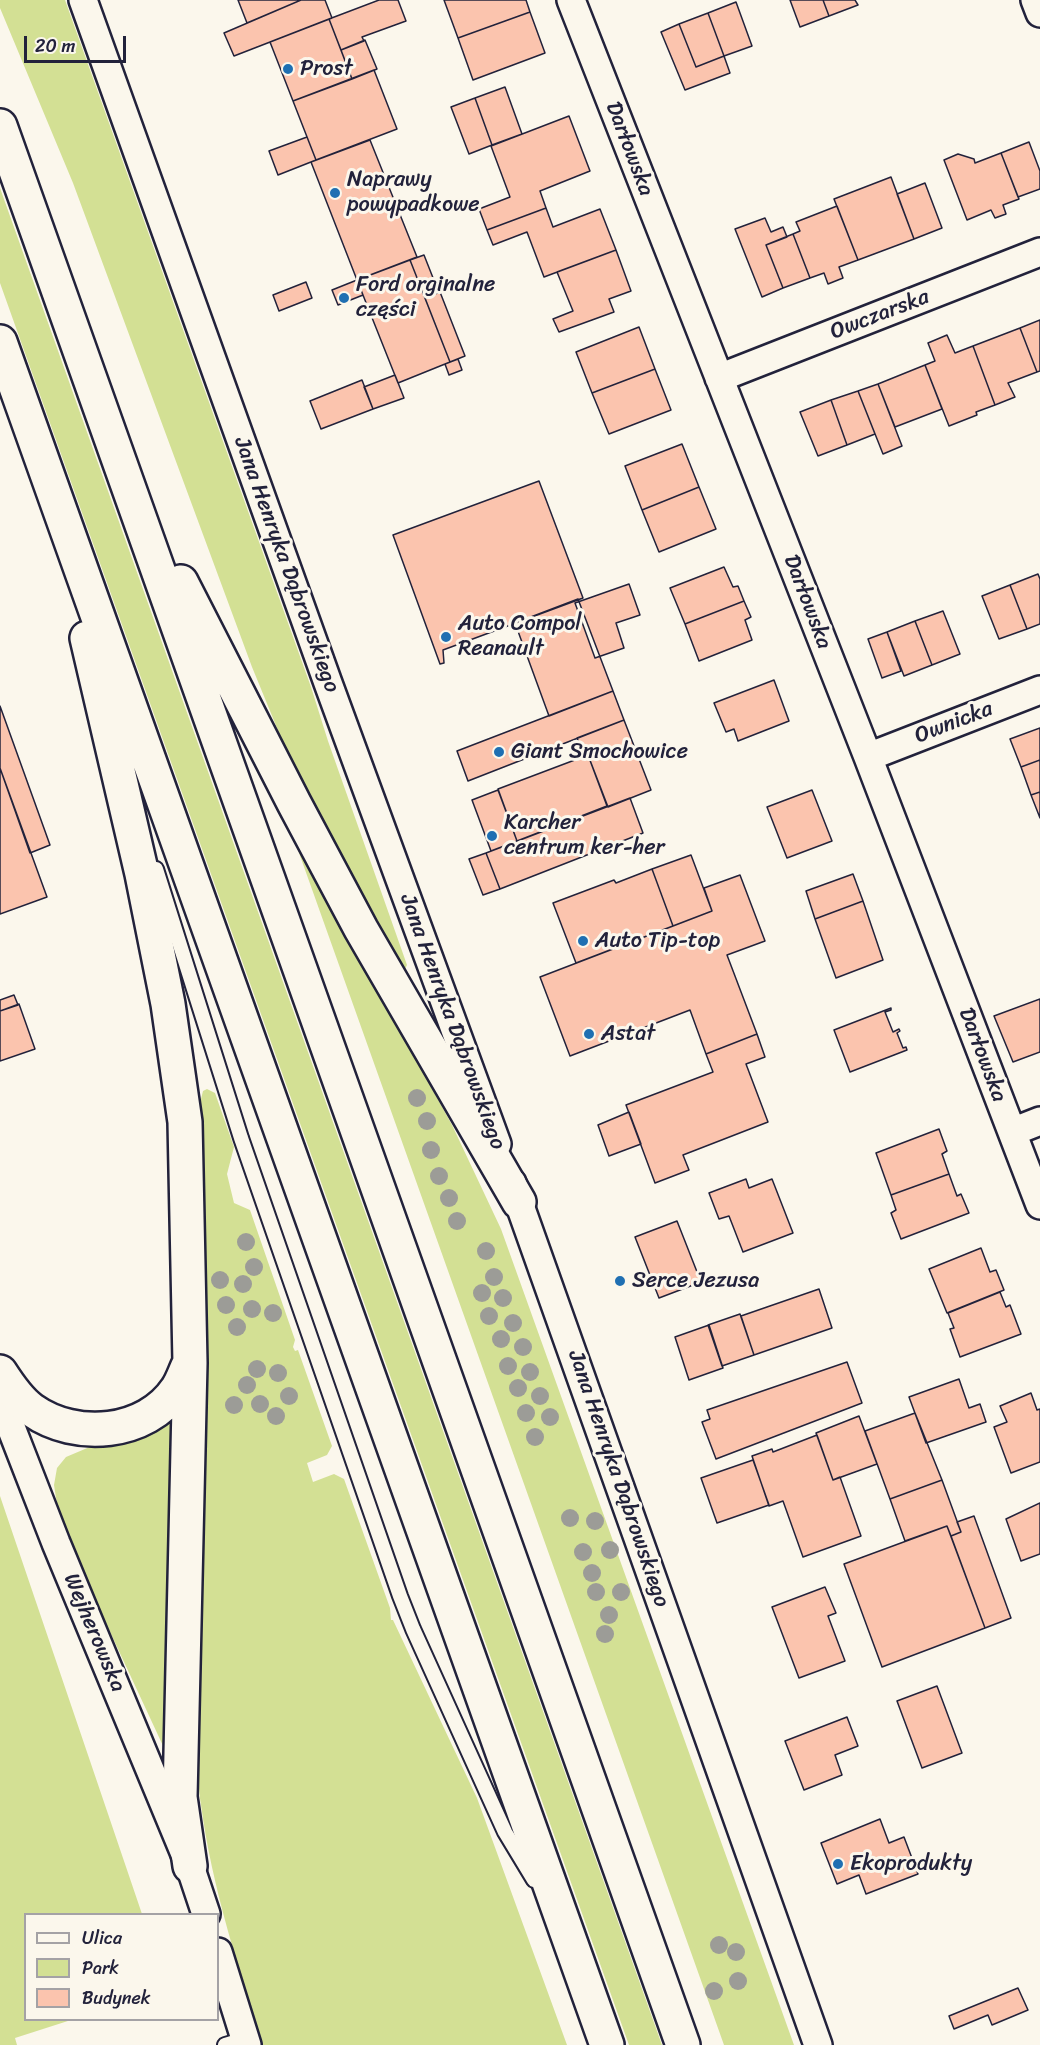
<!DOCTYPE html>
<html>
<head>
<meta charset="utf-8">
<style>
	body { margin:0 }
	#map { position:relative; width:1040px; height:2045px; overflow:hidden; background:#fbf7ec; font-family:Sriracha,sans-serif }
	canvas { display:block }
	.legend { position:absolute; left:24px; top:1913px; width:195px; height:108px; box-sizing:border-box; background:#fbf7ec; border:2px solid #a4a2a5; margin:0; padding:8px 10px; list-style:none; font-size:18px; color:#22223b }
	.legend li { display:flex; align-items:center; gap:12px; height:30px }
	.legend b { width:30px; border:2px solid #a4a2a5 }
	.scale { position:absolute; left:24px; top:36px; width:102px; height:27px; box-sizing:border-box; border:3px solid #22223b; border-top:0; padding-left:8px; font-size:18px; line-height:21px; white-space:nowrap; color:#22223b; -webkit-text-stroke:4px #fbf7ec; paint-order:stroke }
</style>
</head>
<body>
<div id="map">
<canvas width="1040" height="2045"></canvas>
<ul class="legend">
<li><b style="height:8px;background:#fbf7ec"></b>Ulica</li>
<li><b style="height:16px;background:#d3e094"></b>Park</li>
<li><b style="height:16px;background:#fbc4ae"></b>Budynek</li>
</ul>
<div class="scale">20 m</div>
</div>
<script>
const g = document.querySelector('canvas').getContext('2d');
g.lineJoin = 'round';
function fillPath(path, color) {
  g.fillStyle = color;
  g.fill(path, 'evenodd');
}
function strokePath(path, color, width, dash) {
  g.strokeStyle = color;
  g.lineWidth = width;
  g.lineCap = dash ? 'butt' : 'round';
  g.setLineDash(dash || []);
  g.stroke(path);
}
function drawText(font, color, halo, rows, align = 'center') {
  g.font = font + ' Sriracha,sans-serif';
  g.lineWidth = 6;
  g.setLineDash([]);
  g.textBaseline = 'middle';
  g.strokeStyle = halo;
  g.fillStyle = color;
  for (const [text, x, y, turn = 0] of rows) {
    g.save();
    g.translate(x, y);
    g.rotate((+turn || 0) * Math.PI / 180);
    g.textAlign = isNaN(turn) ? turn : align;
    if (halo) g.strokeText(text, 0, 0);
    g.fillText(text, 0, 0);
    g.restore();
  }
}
fillPath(new Path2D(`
	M0,0H65L311,687L328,741L407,965L405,969L398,970L293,767L252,667L73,183L0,8Z
	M0,188L662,2045H629L0,283Z
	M293,836L452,1125L501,1229L794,2045H724Z
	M207,1089L215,1093L234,1147L227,1174L234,1203L250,1210L295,1340L293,1347L295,1351L298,1350L332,1446L327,1455L307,1463L313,1482L334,1474L344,1479L390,1608L391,1620H393L477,1798L567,2045H263C238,1967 212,1887 201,1805C198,1787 198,1768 198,1750L200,1103L203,1091Z
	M171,1418V1763L98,1606L57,1504L54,1485L57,1468L66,1457L92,1446L119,1441Z
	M0,1496L142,1914H26V2020H71L15,2038L17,2045H0Z`), '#d3e094');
const building = new Path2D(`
	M238,0H301L247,23Z
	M301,0H325L332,18L234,56L224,33Z
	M379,0H398L406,21L362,37L364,41L341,50L329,19Z
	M444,0H526L530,12L458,38Z
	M790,0H823L829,16L800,27Z
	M823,0H855L858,5L829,16Z
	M736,2L752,46L724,56L708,13Z
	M530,12L545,53L473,80L458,38Z
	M708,13L724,56L696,67L679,24Z
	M329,19L352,79L293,101L270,42Z
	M679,24L696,67L724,56L730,73L685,90L661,32Z
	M365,40L377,69L352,79L341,50Z
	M374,70L397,129L316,160L293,101Z
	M505,87L522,134L492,145L475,98Z
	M475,98L492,145L469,154L451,107Z
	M569,116L590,171L540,191L546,208L487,230L479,209L510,197L491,146Z
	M307,137L316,160L278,175L269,151Z
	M370,140L417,257L357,280L311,162Z
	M1029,142L1040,171V189L1018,197L1001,153Z
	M1001,153L1019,199L1003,205L1006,214L995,218L991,210L967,220L944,160L958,154L974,159L975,163Z
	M891,177L914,239L858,260L834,199Z
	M925,183L942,228L914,239L897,194Z
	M837,206L858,260L839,267L843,278L828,284L824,273L810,278L793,234L800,231L796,222Z
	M546,208L553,227L600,209L616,250L544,277L527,232L493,245L487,230Z
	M765,218L771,232L783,227L787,237L766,245L783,288L762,297L735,229Z
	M793,234L810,278L783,288L766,245Z
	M616,250L631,291L609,299L614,312L559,332L553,319L573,311L557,272Z
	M424,255L437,288L423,293L410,260Z
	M410,260L450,362L398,383L357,280Z
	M357,280L363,295L338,305L332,290Z
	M306,282L312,298L279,311L273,295Z
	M440,292L465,356L450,362L425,298Z
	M1040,320V371L1037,372L1020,328Z
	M639,327L655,369L592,393L576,352Z
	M1020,328L1037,372L1008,383L1015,397L995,405L973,346Z
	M947,335L955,353L973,346L995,405L976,412L977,415L949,426L925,365L935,361L928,343Z
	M458,359L462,370L449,375L445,364Z
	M925,365L942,409L895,427L878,384Z
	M655,369L671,410L609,434L592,393Z
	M395,375L404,398L373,409L364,387Z
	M362,380L373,409L321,429L310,401Z
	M878,384L902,446L883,454L858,391Z
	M858,391L875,434L847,445L831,400Z
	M831,400L847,445L818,456L800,412Z
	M682,444L699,487L642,510L625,466Z
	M539,481L583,598L443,650L444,663L440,664L393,535Z
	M699,487L716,529L659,552L642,510Z
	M724,567L733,587L738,586L744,601L685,624L670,588Z
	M1038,574L1040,579V624L1027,629L1010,585Z
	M629,584L640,615L616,623L624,648L595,658L575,603Z
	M1010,585L1027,629L999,639L982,596Z
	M578,599L613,691L549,716L515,623Z
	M744,601L751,617L745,620L752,640L699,661L685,624Z
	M943,611L960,654L932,665L915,621Z
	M915,621L932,665L904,676L887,632Z
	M887,632L901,671L882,678L868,639Z
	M774,680L789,721L738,741L734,729L726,732L714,703Z
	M613,691L624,720L468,781L457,751Z
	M0,706L50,845L30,853L0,768Z
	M624,720L651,790L608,807L588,755L585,756L577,738Z
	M1040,728V760L1021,767L1010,739Z
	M588,755L607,806L517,841L498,789Z
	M1040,760V792L1031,795L1021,767Z
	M0,768L47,897L0,914Z
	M498,790L517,841L491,851L472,800Z
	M812,790L832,841L787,858L767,807Z
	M1040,792V818L1031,795Z
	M630,798L643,833L500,889L486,853Z
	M486,853L500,889L483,895L469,859Z
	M691,855L712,911L673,926L652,869Z
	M652,869L673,926L576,963L553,903L614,880L616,883Z
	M853,874L863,901L815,919L806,891Z
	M740,875L765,941L727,955L757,1034L706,1054L690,1010L570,1056L540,977L712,911L704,888Z
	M863,901L883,960L836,978L815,919Z
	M14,995L18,1005L0,1011V1000Z
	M1040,999V1052L1013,1062L994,1016Z
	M19,1004L35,1049L0,1061V1011Z
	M891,1008V1010L885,1012L893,1032L899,1029L900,1031L897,1033L903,1048L906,1047L907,1050L850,1072L834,1030Z
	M757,1034L765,1057L746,1064L768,1122L683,1155L689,1170L655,1183L626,1105L713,1072L706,1054Z
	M629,1112L641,1144L609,1156L598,1125Z
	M939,1129L947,1151L942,1154L949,1174L891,1195L876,1153Z
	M949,1174L957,1196L961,1194L969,1213L901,1239L891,1213L896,1210L891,1195Z
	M746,1179L749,1188L772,1179L793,1233L743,1252L729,1216L719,1219L709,1193Z
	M677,1221L701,1282L659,1298L635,1237Z
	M981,1248L990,1272L996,1270L1004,1290L947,1313L929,1269Z
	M819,1289L832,1328L754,1355L741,1316Z
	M1000,1292L1006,1307L1010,1305L1021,1334L960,1357L950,1329L954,1328L948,1313Z
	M740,1314L754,1355L722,1366L708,1325Z
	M709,1325L723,1368L689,1380L675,1337Z
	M847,1362L862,1403L716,1459L702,1422L710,1419L707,1410Z
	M959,1379L969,1408L980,1404L986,1422L926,1443L909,1397Z
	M1031,1393L1037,1410L1040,1409V1462L1011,1473L994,1427L1007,1422L1000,1406Z
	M915,1413L942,1480L890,1499L865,1431Z
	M859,1416L877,1464L833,1480L816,1433Z
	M817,1435L833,1480L840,1477L861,1536L803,1557L783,1501L769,1506L752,1456L772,1449L773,1452Z
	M753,1460L769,1505L717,1523L701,1478Z
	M942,1480L961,1532L951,1536L947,1526L905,1541L890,1499Z
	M1040,1503V1554L1021,1561L1006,1519Z
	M974,1516L1011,1618L985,1628L951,1536L961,1532L957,1522Z
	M947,1526L985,1628L882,1667L844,1564Z
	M825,1587L836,1613L828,1616L845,1661L799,1678L772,1607Z
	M937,1686L962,1753L922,1768L897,1701Z
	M847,1717L858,1746L835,1755L842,1775L804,1790L785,1741Z
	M880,1819L889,1843L904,1837L918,1874L866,1894L859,1875L837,1884L821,1843Z
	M1018,1988L1028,2010L992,2025L988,2015L954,2029L949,2016Z`);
fillPath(building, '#fbc4ae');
strokePath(building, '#22223b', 1.5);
const lane = new Path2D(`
	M156,869L241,1138L400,1596L413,1629L505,1832L534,1880
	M225,2045L245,2039`);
const street = new Path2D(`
	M83,0L328,683L497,1144
	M571,0L868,757L1040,1205
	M1035,0L1040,13
	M719,378L1040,252
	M868,757L1040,690
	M1012,1132L1040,1121
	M512,1183L818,2045
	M0,1399L56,1543L190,1866L206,1914
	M218,1952L247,2045`);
const primary = new Path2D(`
	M0,126L683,2045
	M0,342L607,2045
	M181,582L294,803L361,929L519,1202
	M87,638L142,874L168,1004L185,1122L190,1363L180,1797L190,1866
	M0,1372C9,1386 19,1401 32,1410C76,1441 146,1435 177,1389C182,1382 185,1372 189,1364`);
strokePath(lane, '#22223b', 18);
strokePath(street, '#22223b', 32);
strokePath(primary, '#22223b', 38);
strokePath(lane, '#fbf7ec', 14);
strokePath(street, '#fbf7ec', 27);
strokePath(primary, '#fbf7ec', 33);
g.fillStyle = '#9c9c97';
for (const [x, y] of [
	[417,1098],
	[427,1121],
	[431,1150],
	[439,1176],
	[449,1198],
	[457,1221],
	[246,1242],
	[486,1251],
	[254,1267],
	[494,1277],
	[220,1280],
	[243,1284],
	[482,1293],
	[503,1298],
	[226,1305],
	[252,1309],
	[273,1313],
	[489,1316],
	[513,1323],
	[237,1327],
	[501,1339],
	[523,1347],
	[508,1366],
	[257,1369],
	[530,1372],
	[278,1373],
	[247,1385],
	[518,1388],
	[289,1396],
	[540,1396],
	[260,1404],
	[234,1405],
	[526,1413],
	[276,1416],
	[550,1417],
	[535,1437],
	[570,1518],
	[595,1521],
	[610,1550],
	[583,1552],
	[592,1573],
	[596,1592],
	[621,1592],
	[609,1615],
	[605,1634],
	[719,1945],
	[736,1952],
	[738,1981],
	[714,1991]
]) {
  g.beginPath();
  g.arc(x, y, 9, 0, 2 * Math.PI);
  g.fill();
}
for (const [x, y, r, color] of [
	[288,69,6,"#1f6fb2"],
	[335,193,6,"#1f6fb2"],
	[344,298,6,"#1f6fb2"],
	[446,637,6,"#1f6fb2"],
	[499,752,6,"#1f6fb2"],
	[492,836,6,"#1f6fb2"],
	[583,941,6,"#1f6fb2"],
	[589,1034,6,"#1f6fb2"],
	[620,1281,6,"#1f6fb2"],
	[838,1864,6,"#1f6fb2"]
]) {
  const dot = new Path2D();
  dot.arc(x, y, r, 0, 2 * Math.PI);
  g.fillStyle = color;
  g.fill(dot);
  strokePath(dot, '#fbf7ec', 2);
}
drawText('22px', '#22223b', '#fbf7ec', [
	["Prost",300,69],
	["Naprawy",347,180],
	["powypadkowe",347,205],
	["Ford orginalne",356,285],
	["części",356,310],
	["Auto Compol",458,624],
	["Reanault",458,649],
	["Giant Smochowice",511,752],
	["Karcher",504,823],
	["centrum ker-her",504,848],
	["Auto Tip-top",595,941],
	["Astat",601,1034],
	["Serce Jezusa",632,1281],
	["Ekoprodukty",850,1864]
], 'left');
drawText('22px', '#22223b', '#fbf7ec', [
	["Darłowska",629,149,69],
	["Owczarska",880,315,-21],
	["Jana Henryka Dąbrowskiego",286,565,70],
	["Darłowska",807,602,69],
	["Ownicka",954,723,-21],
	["Jana Henryka Dąbrowskiego",452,1022,70],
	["Darłowska",982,1055,69],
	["Jana Henryka Dąbrowskiego",618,1479,71],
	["Wejherowska",94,1633,67]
]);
</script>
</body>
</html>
